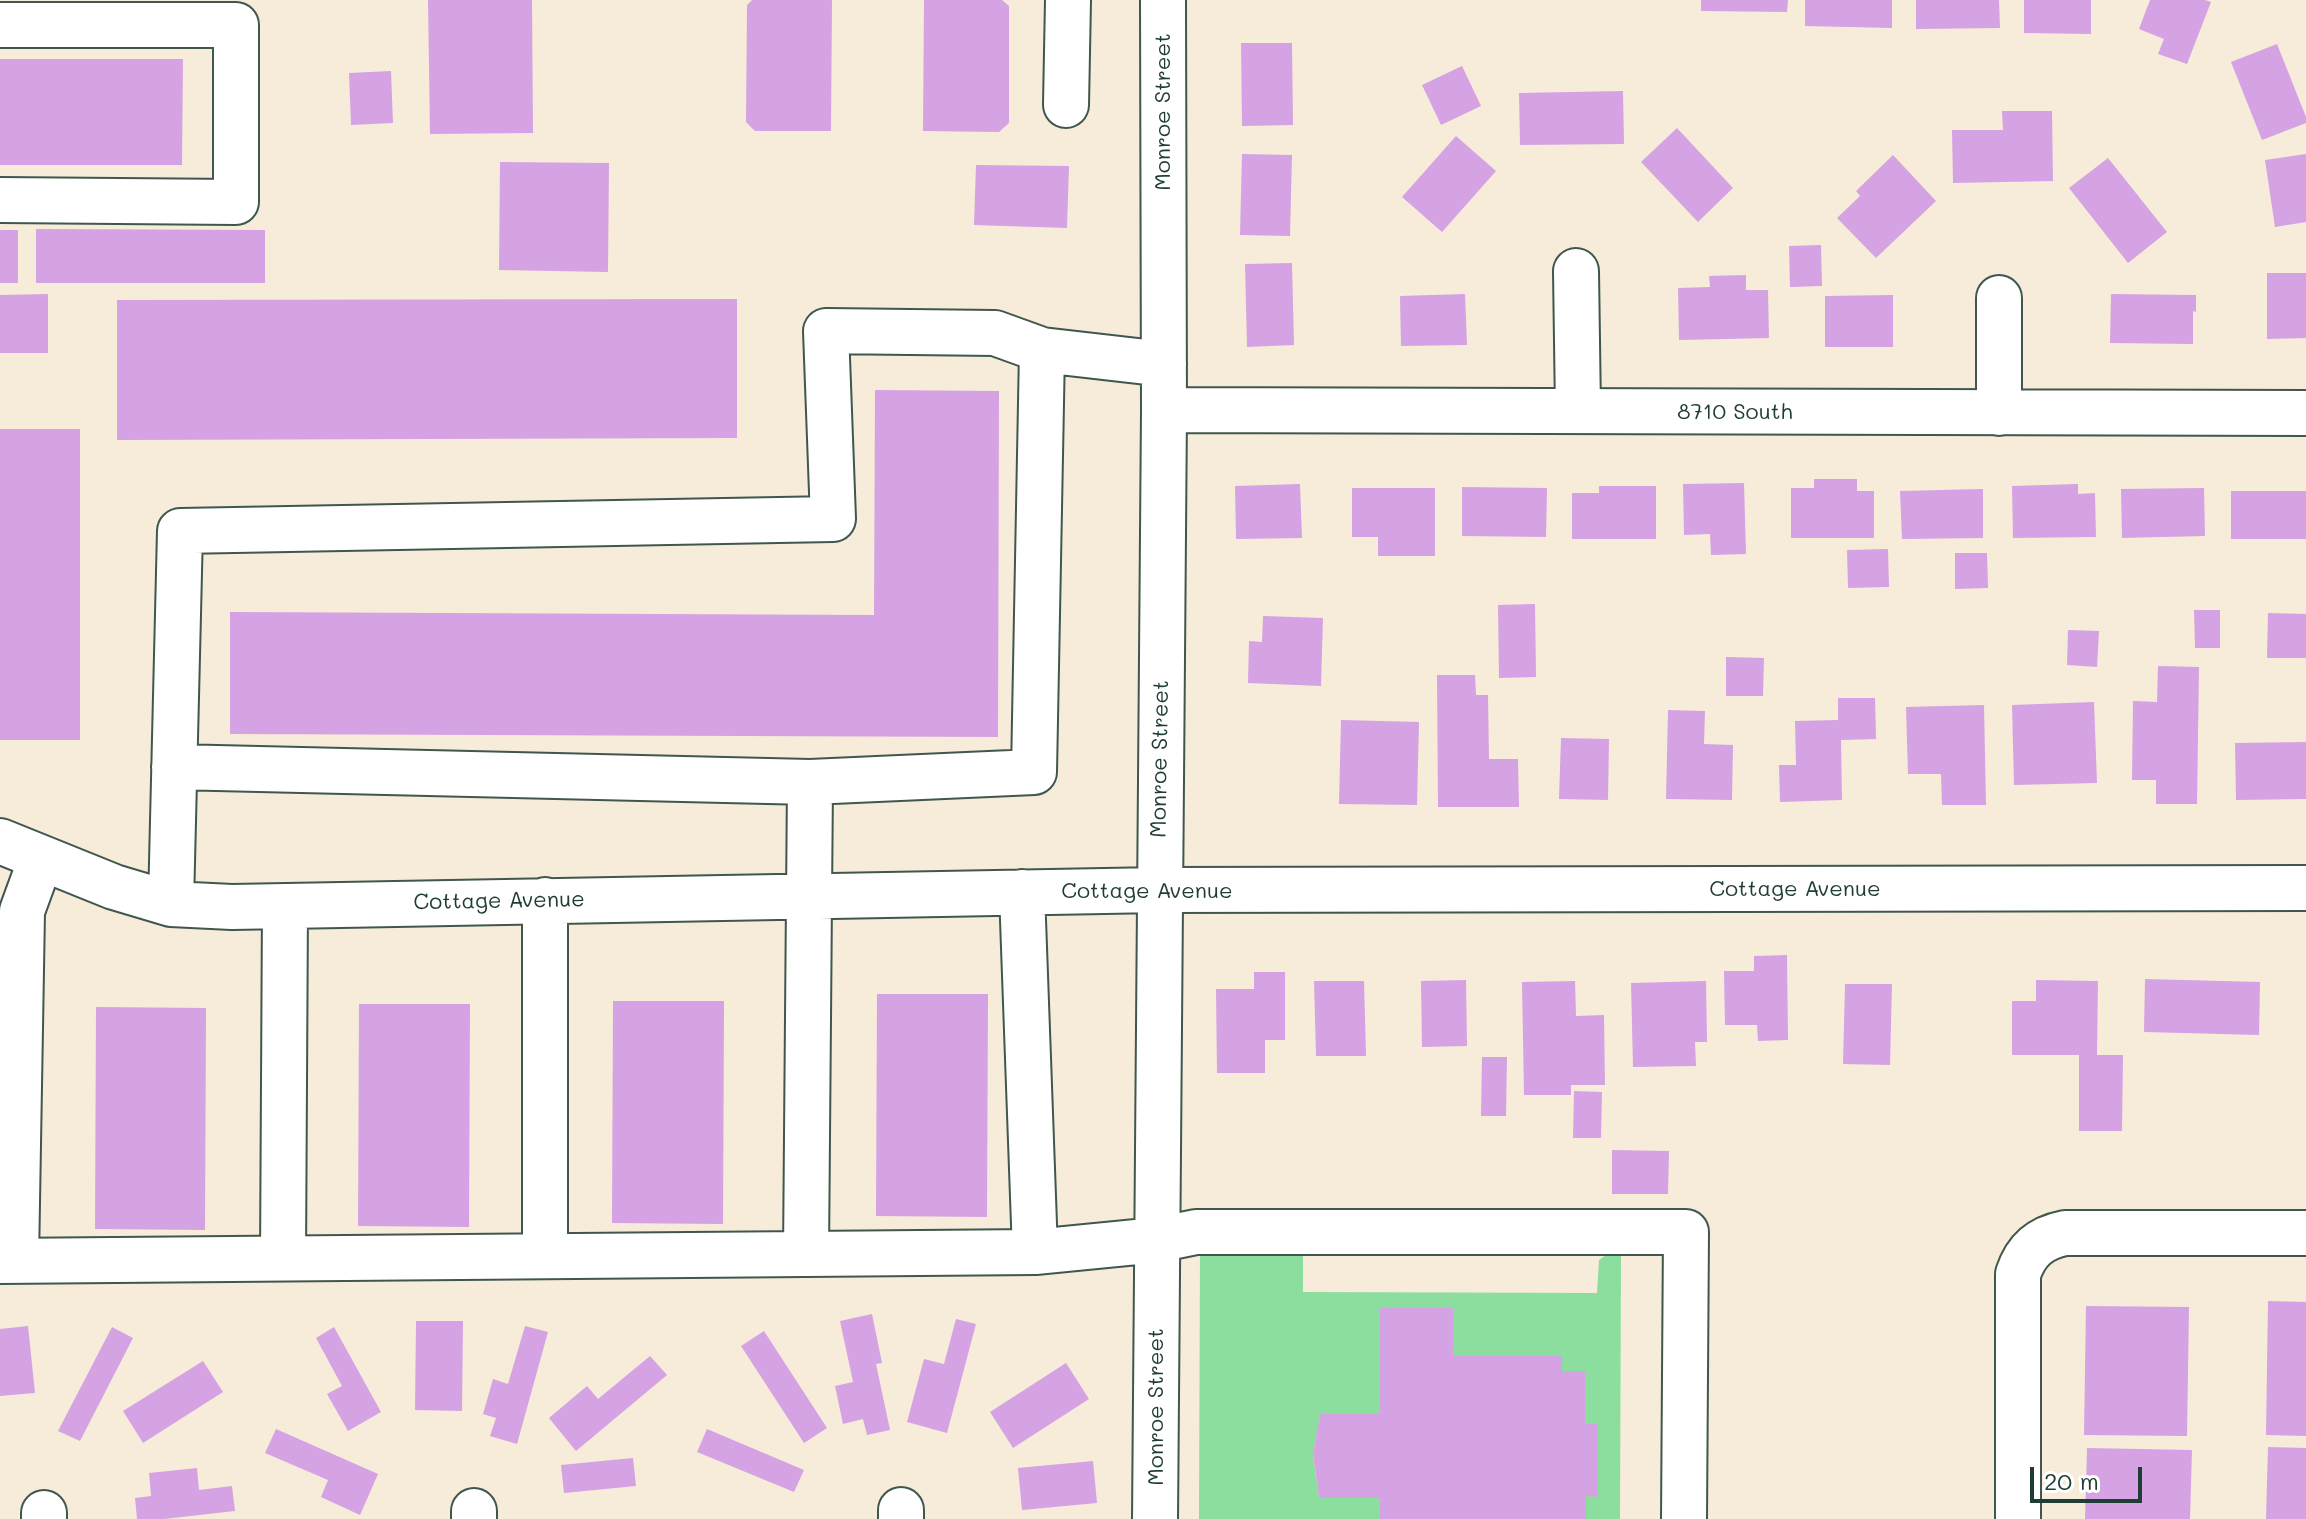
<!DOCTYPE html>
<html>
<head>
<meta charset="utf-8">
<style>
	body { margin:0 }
	#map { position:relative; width:2306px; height:1519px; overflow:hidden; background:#f6ecd9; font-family:Mali,sans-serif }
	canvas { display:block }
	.scale { position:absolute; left:2030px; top:1467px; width:112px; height:36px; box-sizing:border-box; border:4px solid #1f3d34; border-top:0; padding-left:10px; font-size:24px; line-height:28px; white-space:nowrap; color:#1f3d34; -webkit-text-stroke:6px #fff; paint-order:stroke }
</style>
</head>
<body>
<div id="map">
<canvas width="2306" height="1519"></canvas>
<div class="scale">20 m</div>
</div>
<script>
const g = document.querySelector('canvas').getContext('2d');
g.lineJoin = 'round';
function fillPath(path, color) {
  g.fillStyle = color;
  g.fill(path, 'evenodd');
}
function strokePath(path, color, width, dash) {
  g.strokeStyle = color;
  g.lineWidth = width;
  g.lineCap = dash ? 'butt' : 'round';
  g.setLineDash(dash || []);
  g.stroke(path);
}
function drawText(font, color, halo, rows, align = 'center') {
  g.font = font + ' Mali,sans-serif';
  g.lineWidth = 8;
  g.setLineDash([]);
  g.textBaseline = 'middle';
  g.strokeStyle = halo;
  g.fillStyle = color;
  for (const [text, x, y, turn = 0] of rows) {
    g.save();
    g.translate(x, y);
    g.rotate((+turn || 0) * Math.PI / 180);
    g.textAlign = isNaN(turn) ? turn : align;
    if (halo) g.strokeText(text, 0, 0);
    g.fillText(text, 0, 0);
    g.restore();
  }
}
fillPath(new Path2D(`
	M1610,1252L1621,1253L1620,1519H1586V1496H1598L1585,1424L1584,1371H1562L1561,1356H1453L1380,1414L1320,1415L1313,1455L1319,1497L1380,1498V1519H1199L1200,1255H1303V1292L1597,1293L1599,1260Z`), '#8cde9e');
fillPath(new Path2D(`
	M428,0H532L533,133L430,134Z
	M752,0H832L831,131H755L746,122L747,5Z
	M924,0H1002L1009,6V123L999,132L923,131Z
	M1701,0H1788L1787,12L1701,11Z
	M1805,0H1892V28L1805,26Z
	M1916,0H1999L2000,28L1916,29Z
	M2024,0H2091V34L2024,33Z
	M2150,0H2205L2211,2L2187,64L2158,54L2164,39L2139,29Z
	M1241,43H1292L1293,125L1242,126Z
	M2277,44L2306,117V123L2262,140L2231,62Z
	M0,59H183L182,165H0Z
	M1462,66L1481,106L1441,125L1422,85Z
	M391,71L393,123L351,125L349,73Z
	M1623,91L1624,144L1520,145L1519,93Z
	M2002,111H2052L2053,181L1953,183L1952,130H2003Z
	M1677,128L1733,188L1698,222L1641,162Z
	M1456,136L1496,171L1442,232L1402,197Z
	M1242,154L1292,155L1290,236L1240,235Z
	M2306,154V222L2275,227L2265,160Z
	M1893,155L1936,201L1876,258L1837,218L1860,196L1856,191Z
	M2108,158L2167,232L2128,263L2069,188Z
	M500,162L609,163L608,272L499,270Z
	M976,165L1069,166L1067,228L974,225Z
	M36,229L265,230V283H36Z
	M0,230H18V283H0Z
	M1821,245L1822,286L1790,287L1789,246Z
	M1292,263L1294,345L1247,347L1245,264Z
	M2267,273H2306V338L2267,339Z
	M1746,275V290H1768L1769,338L1679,340L1678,288L1710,287L1709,276Z
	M48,294V353H0V295Z
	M1465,294L1467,345L1401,346L1400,296Z
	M2111,294L2196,295V312L2193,311V344L2110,343Z
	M1893,295V347H1825V296Z
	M737,299V438L117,440V300Z
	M875,390L999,391L998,737L230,734V612L874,615Z
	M0,429H80V740H0Z
	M1814,479H1857V491H1874V538H1791V488H1814Z
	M1744,483L1746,554L1711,555L1710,534L1684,535L1683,484Z
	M1300,484L1302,538L1236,539L1235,486Z
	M2078,484V494L2095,493L2096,537L2013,538L2012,486Z
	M1599,486H1656V539H1572V493H1599Z
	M1462,487L1547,488L1546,537L1462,536Z
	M1352,488H1435V556H1378V537H1352Z
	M2204,488L2205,536L2122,538L2121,489Z
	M1983,489V538L1902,539L1900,491Z
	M2231,491H2306V539H2231Z
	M1888,549L1889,587L1848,588L1847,550Z
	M1955,553H1987L1988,588L1955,589Z
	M1535,604L1536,677L1499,678L1498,605Z
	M2194,610H2220V648H2195Z
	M2268,613L2306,614V658H2267Z
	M1263,616L1323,618L1321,686L1248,683L1249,641L1262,642Z
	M2068,630L2099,631L2097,667L2067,665Z
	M1726,657L1764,658L1763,696H1726Z
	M2158,666L2199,667L2197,804H2156V780H2132L2133,701L2157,702Z
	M1437,675H1475L1476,695H1488L1489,759H1518L1519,807H1438Z
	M1838,698H1875L1876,739L1841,740L1842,800L1780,802L1779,765H1796L1795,721L1838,720Z
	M2094,702L2097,783L2014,785L2012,705Z
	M1984,705L1986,805H1942L1941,774H1908L1906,707Z
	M1668,710L1705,711L1704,744L1733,745L1732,800L1666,799Z
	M1341,720L1419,722L1417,805L1339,804Z
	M1561,738L1609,739L1608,800L1559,799Z
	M2306,742V799L2236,800L2235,743Z
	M1787,955L1788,1040L1758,1041L1757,1025H1725L1724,971H1754V956Z
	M1254,972H1285V1040H1265V1073H1217L1216,989H1254Z
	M2145,979L2260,982L2259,1035L2144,1032Z
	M1466,980L1467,1046L1422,1047L1421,981Z
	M2036,980L2098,981L2097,1055H2123L2122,1131H2079V1055H2012V1001H2036Z
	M1314,981H1364L1366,1056H1316Z
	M1575,981L1576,1016L1604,1015L1605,1085H1571V1095H1524L1522,982Z
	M1706,981L1707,1042H1695L1696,1066L1633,1067L1631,983Z
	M1845,984H1892L1890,1065L1843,1064Z
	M877,994H988L987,1217L876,1216Z
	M613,1001H724L723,1224L612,1223Z
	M359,1004H470L469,1227L358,1226Z
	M96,1007L206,1008L205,1230L95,1229Z
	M1482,1057H1507L1506,1116H1481Z
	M1574,1091L1602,1092L1601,1138H1573Z
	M1612,1150L1669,1151L1668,1194H1612Z
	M2268,1301L2306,1302V1436L2266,1435Z
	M2086,1306L2189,1307L2187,1436L2084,1435Z
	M1380,1308H1453V1356H1562V1371H1585V1424H1598V1497L1586,1496V1519H1380V1498H1319L1313,1454L1320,1414H1380Z
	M872,1314L882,1363L876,1364L890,1430L867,1435L863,1419L843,1424L835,1386L853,1382L840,1321Z
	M956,1319L976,1324L947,1433L907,1422L924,1359L944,1364Z
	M416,1321H463L462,1411L415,1410Z
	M28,1326L35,1393L0,1396V1329Z
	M525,1326L548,1332L517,1444L490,1436L496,1418L483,1414L493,1379L508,1384Z
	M112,1327L133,1338L80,1441L58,1431Z
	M334,1327L381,1412L348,1431L327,1394L342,1386L316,1338Z
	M764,1331L827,1428L804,1443L741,1346Z
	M650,1356L667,1375L576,1451L549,1418L587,1386L598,1399Z
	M203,1361L223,1392L143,1443L123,1411Z
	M1066,1363L1089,1399L1013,1448L990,1412Z
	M276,1429L378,1474L360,1515L321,1497L328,1480L265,1453Z
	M707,1429L804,1470L794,1492L697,1452Z
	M2268,1447L2306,1448V1519H2266Z
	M2087,1448L2192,1450L2190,1519H2085Z
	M633,1458L636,1486L564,1493L561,1465Z
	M1093,1461L1097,1503L1022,1510L1018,1468Z
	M197,1468L199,1490L232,1486L235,1511L164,1519H137L135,1498L151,1496L149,1473Z`), '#d5a2e3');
const minor = new Path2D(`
	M0,25H236V202L0,200
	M1066,105L1068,0
	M1576,271L1578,411
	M1164,410L2306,413
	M1999,413V298
	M174,767L810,782
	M0,841L114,887L171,904L232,907L1159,890L2306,888
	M1022,892L1035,1252
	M545,900V1255
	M171,904L180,531L833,519L826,331L995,333L1042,350L1164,364
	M806,1254L810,782L1034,772L1042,350
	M283,1258L285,906
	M16,1260L22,911L41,859
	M0,1261L1035,1252L1157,1240L1196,1232H1686L1684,1519
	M901,1510V1519
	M474,1511V1519
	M44,1513V1519
	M1155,1519L1164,410L1163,0
	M2018,1519V1274C2026,1250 2040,1238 2065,1233H2306`);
strokePath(minor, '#3f574d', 48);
strokePath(minor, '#fff', 44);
drawText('22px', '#1f3d34', '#fff', [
	["Monroe Street",1163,112,-90],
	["8710 South",1735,412],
	["Monroe Street",1160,759,-89],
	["Cottage Avenue",1795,889],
	["Cottage Avenue",1147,891],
	["Cottage Avenue",499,901,-1],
	["Monroe Street",1156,1407,-90]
]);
</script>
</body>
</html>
